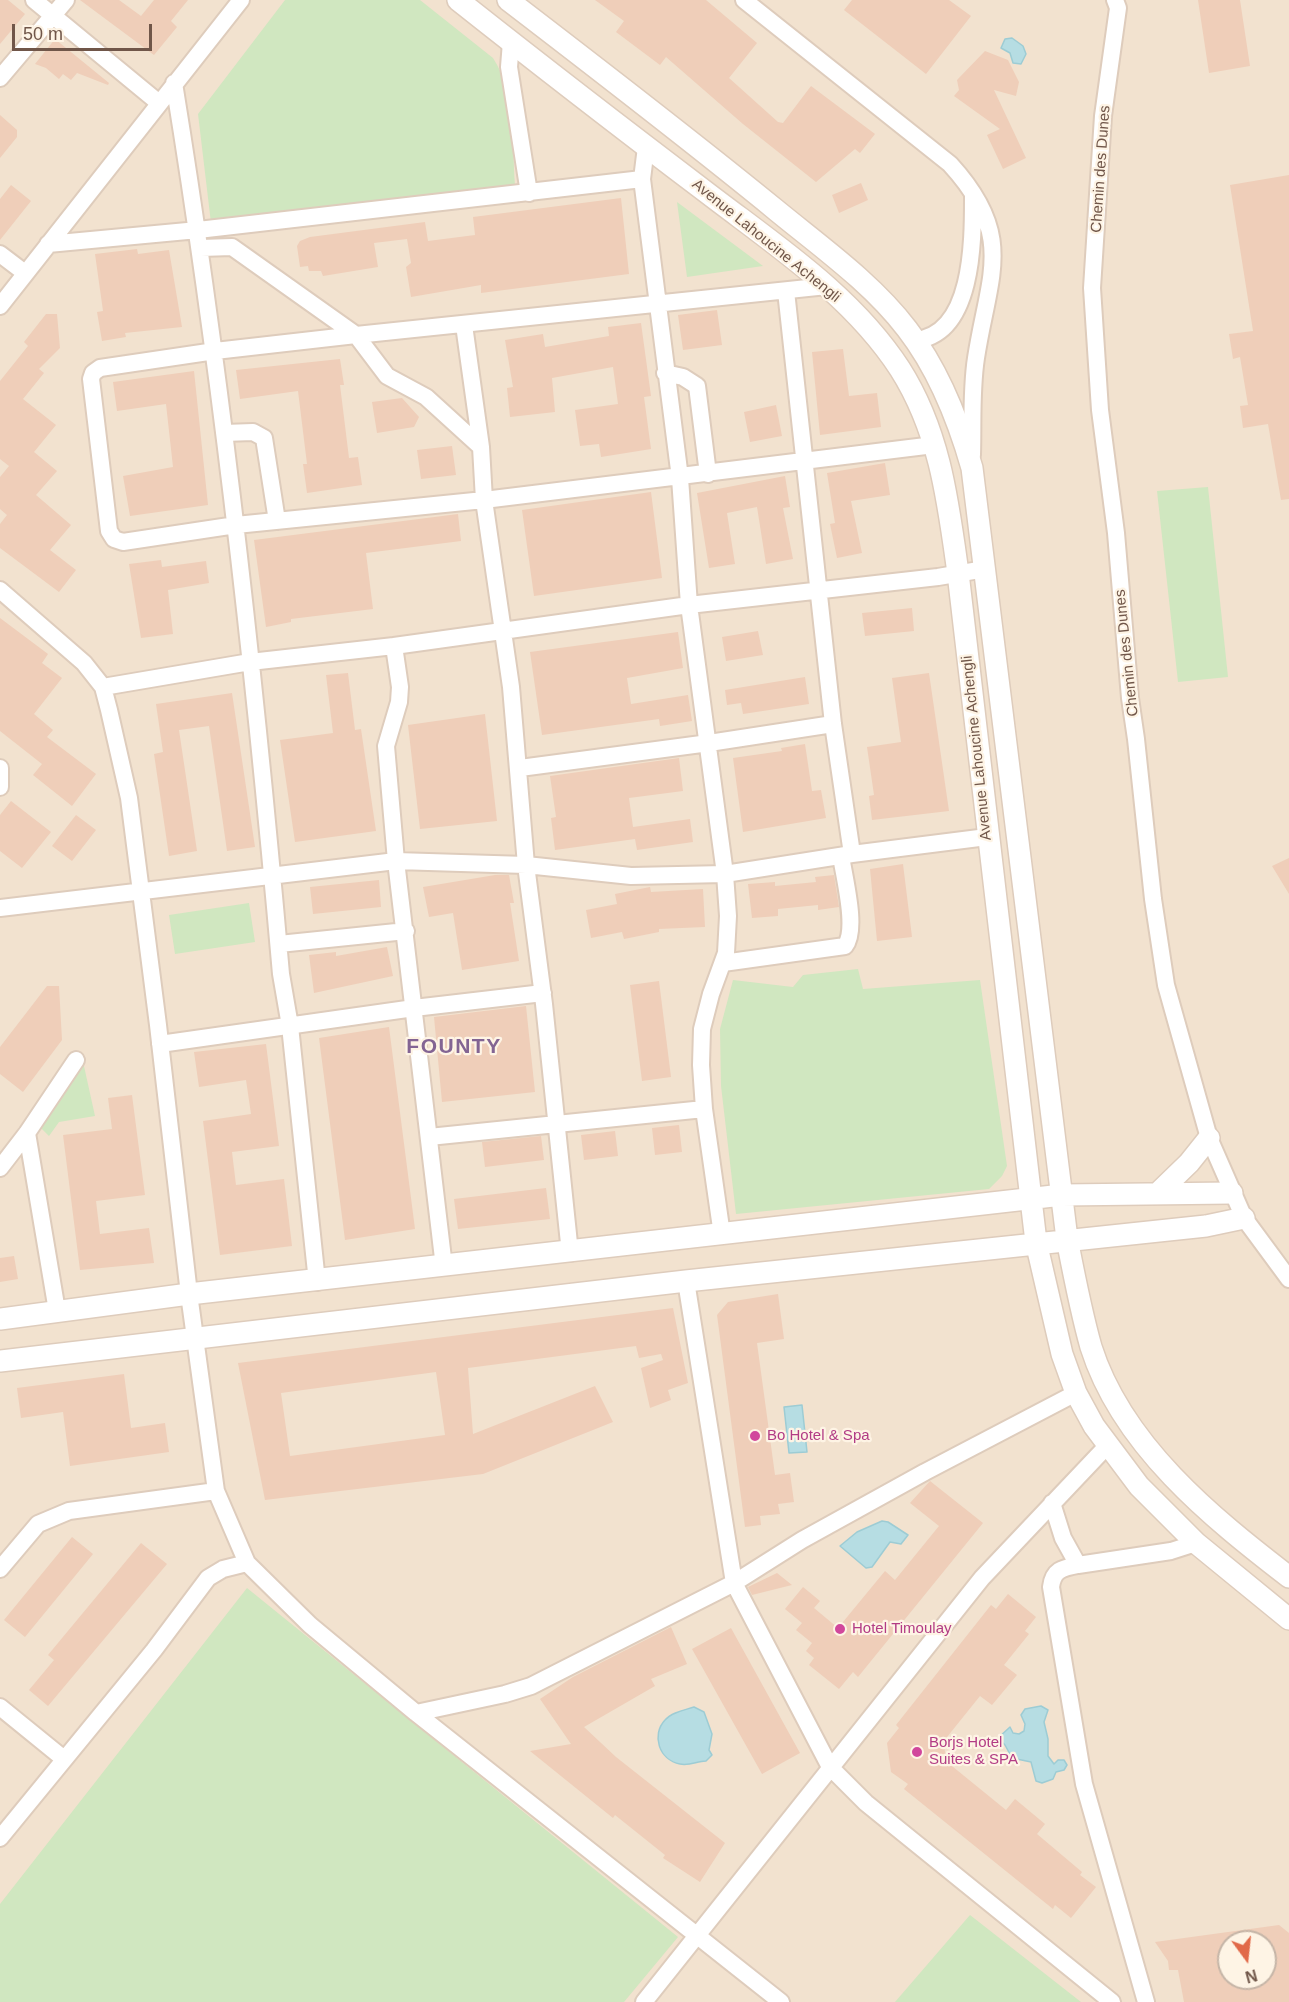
<!DOCTYPE html>
<html>
<head>
<meta charset="utf-8">
<style>
	body { margin:0 }
	#map { position:relative; width:1289px; height:2002px; overflow:hidden; background:#fbf0e0; font-family:Arial,sans-serif }
	canvas { display:block }
	.north { position:absolute; left:1217px; top:1930px; width:60px; height:60px; box-sizing:border-box; background:#fef4e5; border:2px solid #c5b5a7; border-radius:50%; rotate:165deg; font-size:16px; font-weight:700; line-height:24px; text-align:center; color:#705649 }
	.north::after { content:''; display:block; margin:auto; width:21px; height:27px; background:#e16949; clip-path:polygon(50% 0,100% 100%,50% 72%,0 100%) }
	.scale { position:absolute; left:12px; top:24px; width:140px; height:27px; box-sizing:border-box; border:3px solid #705649; border-top:0; padding-left:8px; font-size:18px; line-height:21px; white-space:nowrap; color:#705649; -webkit-text-stroke:4px #fef4e5; paint-order:stroke }
</style>
</head>
<body>
<div id="map">
<canvas width="1289" height="2002"></canvas>
<div class="north">N</div>
<div class="scale">50 m</div>
</div>
<script>
const g = document.querySelector('canvas').getContext('2d');
g.lineJoin = 'round';
function fillPath(path, color) {
  g.fillStyle = color;
  g.fill(path, 'evenodd');
}
function strokePath(path, color, width, dash) {
  g.strokeStyle = color;
  g.lineWidth = width;
  g.lineCap = dash ? 'butt' : 'round';
  g.setLineDash(dash || []);
  g.stroke(path);
}
function drawText(font, color, halo, rows, align = 'center') {
  g.font = font + ' Arial,sans-serif';
  g.lineWidth = 4.5;
  g.setLineDash([]);
  g.textBaseline = 'middle';
  g.strokeStyle = halo;
  g.fillStyle = color;
  for (const [text, x, y, turn = 0] of rows) {
    g.save();
    g.translate(x, y);
    g.rotate((+turn || 0) * Math.PI / 180);
    g.textAlign = isNaN(turn) ? turn : align;
    if (halo) g.strokeText(text, 0, 0);
    g.fillText(text, 0, 0);
    g.restore();
  }
}
fillPath(new Path2D(`
	M0,0H1289V2002H0ZM1229,1942H1265V1978H1229Z`), '#f2e2cf');
fillPath(new Path2D(`
	M285,0H420L493,58C516,93 512,144 515,185L211,223L198,114Z
	M677,202L763,266L687,277Z
	M1208,487L1228,677L1178,682L1157,491Z
	M249,903L255,942L175,954L169,915Z
	M858,969L863,989L980,980L1007,1166L1002,1176L989,1189L736,1214L721,1086L720,1029L733,980L793,987L803,975Z
	M82,1057L95,1116L59,1122L49,1136L38,1125Z
	M247,1588L678,1937L624,2002H0V1904Z
	M970,1915L1081,2002H895Z`), '#d0e7c0');
const water = new Path2D(`
	M1012,38L1023,46L1026,54L1021,64L1013,63L1010,53L1001,48L1005,39Z
	M802,1405L807,1452L789,1453L784,1407Z
	M882,1521L888,1522L908,1535L901,1544L890,1542L872,1567L866,1568L840,1546L857,1532Z
	M1041,1706L1048,1710L1044,1722L1048,1739V1756L1054,1764L1058,1760H1064L1067,1765L1064,1770L1056,1772L1053,1779L1042,1783L1036,1781L1031,1762L1012,1758L1005,1745L998,1738L1010,1727L1013,1733L1019,1734L1024,1731L1025,1724L1021,1715L1025,1709Z
	M694,1707L704,1712L712,1734L709,1750L712,1755L706,1761C697,1761 690,1766 680,1764C659,1760 651,1735 665,1720C672,1712 685,1710 694,1707Z`);
fillPath(water, '#b6dde3');
strokePath(water, '#9dccd4', 1.5);
fillPath(new Path2D(`
	M0,0H8L25,14L0,44Z
	M80,0H119L141,16L154,0H188L171,21L177,27L154,55Z
	M595,0H706L757,43L729,78L778,122L783,123L811,86L875,134L860,153L855,149L816,182L743,124L666,57L660,65L616,32L624,21Z
	M852,0H949L971,16L926,74L844,10Z
	M1198,0H1240L1250,66L1209,73Z
	M55,39L109,83L108,85L77,73L71,80L63,74L59,79L46,68L35,64Z
	M985,51L1008,60L1019,82L1016,96L994,90L1026,158L1003,169L987,135L1000,129L954,96L959,90L957,80Z
	M0,115L17,130V137L0,158Z
	M1289,175V499L1281,500L1268,424L1243,428L1240,406L1248,405L1240,357L1233,359L1229,334L1253,331L1230,185Z
	M861,183L868,200L839,213L832,195Z
	M11,185L31,201L0,240V199Z
	M621,198L629,274L481,293V285L411,297L406,267L411,263L407,239L374,243L378,267L323,276L321,271H309L308,266L300,267L297,246L300,241L310,237L425,222L428,241L475,235L473,217Z
	M137,249L138,254L169,250L182,327L125,333L126,337L102,341L97,312L103,311L95,254Z
	M717,310L722,345L683,350L678,315Z
	M46,314H57L60,348L39,369L44,373L23,399L56,425L34,452L57,471L36,495L71,525L50,550L76,570L59,592L0,548V524L7,515L0,509V477L9,466L0,459V381L28,346L24,342Z
	M641,323L651,396L644,397L651,449L601,457L599,444L580,446L575,410L618,404L613,367L552,378L555,412L510,417L507,388L513,387L505,340L543,334L545,347L609,336L608,327Z
	M843,349L849,396L877,393L881,427L820,435L812,352Z
	M340,359L344,385H340L349,458L358,457L362,485L307,493L303,464H307L298,391L240,399L236,370Z
	M194,371L208,505L130,516L123,476L173,467L166,404L117,411L113,382Z
	M402,398L419,417L414,427L377,433L372,402Z
	M776,405L782,436L750,442L744,412Z
	M452,446L456,475L421,479L417,450Z
	M885,463L890,495L851,501L862,553L837,558L830,524L835,523L827,473Z
	M785,476L790,507L783,508L793,559L766,564L757,507L727,513L735,564L709,568L697,493Z
	M651,492L662,578L534,596L522,510Z
	M458,514L461,541L366,553L373,609L291,619V622L266,627L254,540Z
	M161,560L162,567L206,561L209,583L168,590L173,634L141,638L129,564Z
	M912,608L914,631L865,636L862,613Z
	M0,618L48,654L42,663L62,678L34,714L53,730L47,737L96,774L72,806L33,775L42,764L0,731Z
	M758,631L763,655L726,661L722,637Z
	M678,632L683,668L627,678L631,704L688,695L692,721L660,726L659,719L542,735L530,652Z
	M348,673L355,730L361,729L376,831L295,842L280,740L333,733L326,675Z
	M929,673L949,811L872,820L869,796L874,795L867,747L901,742L892,678Z
	M805,677L809,704L743,714L741,703L727,705L725,690Z
	M232,693L255,847L227,851L209,726L179,730L197,851L169,856L154,754L163,752L156,704Z
	M485,714L497,821L420,829L408,725Z
	M805,744L812,791L821,790L826,818L743,832L733,758L782,751L781,748Z
	M679,758L683,791L629,798L633,827L690,819L693,842L637,850L635,839L555,850L551,818L556,817L550,776Z
	M11,801L51,832L22,868L0,851V815Z
	M76,815L96,830L72,861L52,846Z
	M1289,858V894L1272,866Z
	M903,864L912,937L877,941L870,869Z
	M495,875H509L514,903H510L519,961L462,970L453,913L429,917L423,887Z
	M834,875L839,907L818,910V905L778,909V916L752,918L748,884L775,882V886L816,882L815,877Z
	M379,880L381,907L313,914L310,887Z
	M650,887L651,892L703,889L705,927L659,929V932L624,939L622,932L591,938L586,910L617,904L615,894Z
	M387,947L393,976L314,993L309,955L336,952V956Z
	M659,981L671,1077L642,1081L630,985Z
	M47,986H59L62,1040L23,1092L0,1074V1047Z
	M526,1006L535,1092L442,1102L434,1017Z
	M389,1027L415,1229L345,1240L319,1038Z
	M266,1044L279,1146L232,1152L236,1185L284,1179L292,1246L220,1255L203,1121L251,1114L246,1080L199,1087L194,1052Z
	M132,1095L145,1195L96,1201L100,1234L149,1228L154,1263L80,1270L63,1135L112,1129L108,1098Z
	M679,1125L682,1152L655,1155L652,1128Z
	M615,1131L618,1156L584,1160L581,1135Z
	M541,1136L544,1160L485,1167L482,1142Z
	M546,1188L550,1219L458,1229L454,1199Z
	M14,1256L18,1279L0,1282V1258Z
	M778,1294L784,1339L757,1343L775,1475L790,1473L794,1502L778,1504L780,1514L760,1516L761,1525L745,1527L717,1315L728,1302Z
	M673,1308L688,1383L668,1390L671,1400L650,1408L641,1368L663,1360L661,1354L639,1358L636,1346L468,1368L473,1434L595,1386L613,1422L483,1474L265,1500L238,1363ZM436,1372L445,1435L290,1456L281,1393Z
	M124,1374L131,1428L165,1423L169,1452L70,1466L63,1412L21,1418L17,1388Z
	M930,1481L983,1523L858,1677L853,1672L839,1689L809,1665L814,1658L806,1651L812,1643L796,1630L802,1623L785,1609L803,1587L820,1601L814,1608L838,1628L885,1571L895,1580L939,1526L910,1503Z
	M72,1537L93,1554L25,1637L4,1620Z
	M141,1543L167,1564L48,1706L29,1690L54,1660L48,1655Z
	M777,1573L792,1585L752,1595L748,1587Z
	M1008,1594L1036,1617L1025,1631L1029,1634L1004,1665L1017,1675L992,1705L980,1696L943,1742L947,1762L1006,1810L1015,1799L1045,1824L1037,1834L1082,1872L1080,1875L1096,1887L1071,1918L1055,1905L1053,1909L904,1789L908,1784L891,1772L887,1743L899,1728L896,1725L991,1605L996,1609Z
	M671,1627L687,1664L651,1679L655,1686L584,1727L616,1757L725,1843L700,1882L663,1858L665,1855L615,1815L613,1818L530,1751L571,1744L540,1699L573,1677Z
	M731,1628L800,1753L762,1774L692,1649Z
	M1279,1925L1289,1933V2002H1184L1178,1970H1169L1168,1961L1155,1942ZM1229,1942H1265V1978H1229Z`), '#efceb9');
const minor = new Path2D(`
	M34,0L159,103
	M744,0L950,164C1016,236 989,274 976,358C971,390 973,423 972,455
	M1115,0L1118,8L1103,116L1092,288L1100,410L1116,533L1130,698L1136,739L1153,899L1166,985L1209,1138L1244,1218L1289,1279
	M511,42L509,67L529,193
	M0,78L66,0
	M174,83C222,378 255,676 281,974L290,1026L317,1282
	M646,147L642,179L680,478L689,605L725,874L728,916L726,953L711,994L702,1029L701,1065L704,1109L722,1235
	M48,244L198,230L642,179
	M201,248L232,247L356,335L387,376L426,397L481,447
	M0,254L25,273
	M827,286L356,335L215,351L100,368L93,373L91,379L109,531L114,539L123,542L236,525L484,500L934,445
	M786,291L833,724L852,854
	M0,306L241,0
	M464,325L481,447L484,500L511,687L526,865L544,1004L570,1253
	M915,340C974,335 973,239 973,195
	M665,373L683,377L697,386L708,474
	M224,433L253,432L264,438L277,521
	M0,590L84,663L103,687L109,710L129,798L158,1025L189,1294L216,1491L247,1563L310,1625L416,1713L781,2002
	M394,646L400,687L399,702L386,746L396,861L444,1267
	M103,687L250,662L394,646L689,605L938,577L985,569
	M0,768V787
	M520,768L709,743L833,724
	M0,908L396,861L526,865L631,876L725,874L852,854L987,837
	M279,944L406,931
	M723,963L845,946C858,930 844,877 841,856
	M160,1044L414,1008L543,993
	M27,1133L57,1311
	M429,1137L704,1109
	M0,1168L27,1133L76,1060
	M686,1281L734,1583L830,1767L866,1803L1112,2002
	M1052,1503L1063,1538L1078,1565C1062,1568 1053,1570 1051,1587L1084,1784L1146,2002
	M1078,1565L1171,1551L1196,1543
	M0,1569L38,1524L69,1511L216,1491
	M0,1707L64,1759
	M416,1713L505,1694L531,1686L734,1583L802,1540L925,1472L1076,1393
	M0,1838L154,1650L208,1578L223,1569L247,1563
	M644,2002L982,1578L1107,1446`);
const tertiary = new Path2D(`
	M458,0C540,65 623,129 706,192C775,245 852,295 900,369C940,432 948,501 958,573L1036,1242L1062,1354L1076,1393L1094,1426L1139,1486L1196,1543L1289,1619
	M508,0C598,69 688,138 776,210C821,247 872,283 907,329C938,369 958,419 972,468L1067,1239C1074,1275 1081,1312 1091,1347C1122,1445 1211,1517 1289,1577
	M1158,1193L1189,1163L1209,1138
	M0,1319L189,1294L1062,1195L1232,1193
	M0,1361L686,1281L1206,1226L1244,1218`);
strokePath(minor, '#deccbc', 20);
strokePath(tertiary, '#deccbc', 24);
strokePath(minor, '#fff', 16);
strokePath(tertiary, '#fff', 21);
for (const [x, y, r, color] of [
	[755,1436,6,"#d1479c"],
	[840,1629,6,"#d1479c"],
	[917,1752,6,"#d1479c"]
]) {
  const dot = new Path2D();
  dot.arc(x, y, r, 0, 2 * Math.PI);
  g.fillStyle = color;
  g.fill(dot);
  strokePath(dot, '#fef4e5', 2);
}
drawText('15px', '#705649', '#fef4e5', [
	["Chemin des Dunes",1101,169,-86],
	["Avenue Lahoucine Achengli",766,241,39],
	["Chemin des Dunes",1127,653,-96],
	["Avenue Lahoucine Achengli",977,748,-96]
]);
drawText('15px', '#b23c85', '#fef4e5', [
	["Bo Hotel & Spa",767,1436],
	["Hotel Timoulay",852,1629],
	["Borjs Hotel",929,1743],
	["Suites & SPA",929,1760]
], 'left');
g.letterSpacing = '1.5px';
drawText('bold 21px', '#836493', '#fef4e5', [
	["FOUNTY",454,1047]
]);
g.letterSpacing = '0px';
</script>
</body>
</html>
